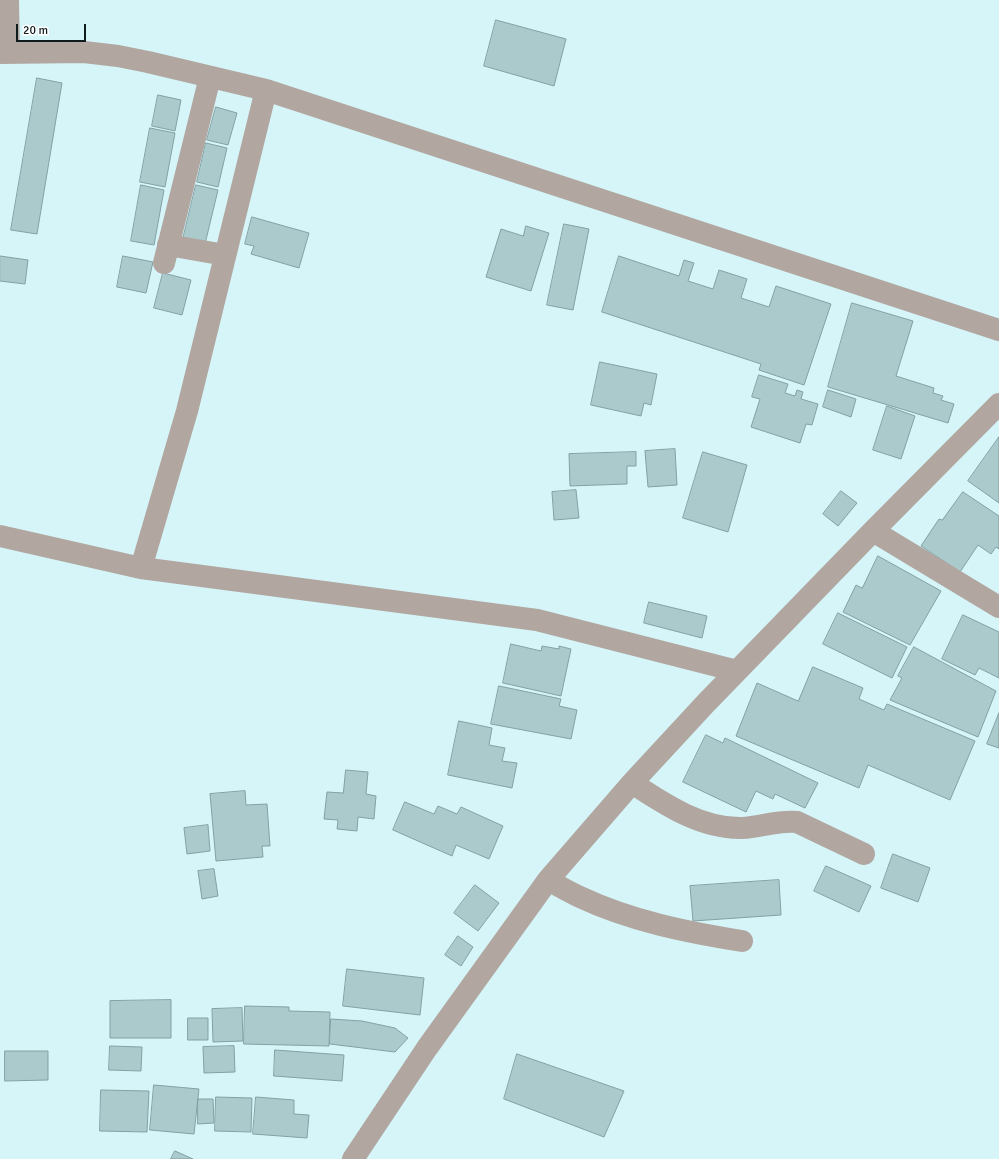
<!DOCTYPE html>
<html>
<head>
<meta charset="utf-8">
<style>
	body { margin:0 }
	#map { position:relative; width:999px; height:1159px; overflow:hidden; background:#d5f5f8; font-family:Signika,sans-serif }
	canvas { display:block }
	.scale { position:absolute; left:16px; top:24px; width:70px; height:18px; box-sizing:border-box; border:2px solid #0f1b1c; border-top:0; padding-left:5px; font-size:12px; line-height:14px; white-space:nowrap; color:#0f1b1c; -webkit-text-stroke:3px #fff; paint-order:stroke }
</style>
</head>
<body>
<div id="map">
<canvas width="999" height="1159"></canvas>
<div class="scale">20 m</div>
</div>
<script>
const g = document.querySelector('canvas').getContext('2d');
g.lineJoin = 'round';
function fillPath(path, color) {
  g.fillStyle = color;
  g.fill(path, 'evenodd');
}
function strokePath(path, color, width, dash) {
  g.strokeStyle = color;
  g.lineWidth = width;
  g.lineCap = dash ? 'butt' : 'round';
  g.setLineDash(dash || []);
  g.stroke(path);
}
const building = new Path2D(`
	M496,20L566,39L554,86L484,66Z
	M37,78L62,83L37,234L11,230Z
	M158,95L181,100L175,131L152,126Z
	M216,107L237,113L228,145L207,140Z
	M150,128L175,133L165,187L140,182Z
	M206,143L227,148L218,187L197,182Z
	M141,185L164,190L154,245L131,241Z
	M196,185L218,190L205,244L183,239Z
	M252,217L309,233L299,268L251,254L254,246L245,244Z
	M564,224L589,229L573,310L547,305Z
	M526,226L549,233L531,291L486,277L501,229L523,236Z
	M0,256L28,260L25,284L0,281Z
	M123,256L153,262L146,293L117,287Z
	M619,256L679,276L684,260L694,263L688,281L713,289L719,270L747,279L741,298L769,307L776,286L831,304L804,385L759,370L761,364L602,312Z
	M163,273L191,280L182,315L154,308Z
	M852,303L913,321L896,376L934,388L933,393L943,396L941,400L954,404L948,423L828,387Z
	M600,362L657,374L651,405L644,403L641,416L591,405Z
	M759,375L788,384L785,393L795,396L797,390L803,392L801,399L818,404L812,425L806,424L800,443L751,427L760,399L752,397Z
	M828,390L856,399L851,417L823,407Z
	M887,406L915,416L901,459L873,450Z
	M999,437V503L968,481Z
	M675,449L677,485L648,487L645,451Z
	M636,452V466H627V484L570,486L569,454Z
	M703,452L747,465L728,532L683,518Z
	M576,490L579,518L554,520L552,492Z
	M841,491L857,503L838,526L823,514Z
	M963,492L999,516V549L996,547L991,554L978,545L960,572L921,546L939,519L942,520Z
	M878,556L941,591L910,645L843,612L856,585L862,588Z
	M649,602L707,616L702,638L644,623Z
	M838,613L907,647L892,678L823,644Z
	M963,615L999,632V678L979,668L975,675L942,659Z
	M511,644L541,651L542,646L559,649V646L571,649L561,696L503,683Z
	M914,647L996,691L978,737L890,700L902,678L898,676Z
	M813,667L863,688L859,699L884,710L887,704L975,741L950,800L868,765L859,788L736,736L757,683L798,701Z
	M499,686L561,699L559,706L577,710L571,739L491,724Z
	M999,713V748L987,744Z
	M459,721L492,728L489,745L505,748L502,761L517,763L512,788L448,775Z
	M706,735L723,743L725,738L818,783L805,808L775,794L773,799L756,791L746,812L683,782Z
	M346,770L368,772L366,794L376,796L374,819L358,817L357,831L337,829L338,820L324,819L327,792L343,793Z
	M245,791L246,805L267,804L270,846H262L263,857L216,861L210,794Z
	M405,802L434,814L438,806L457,814L461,807L503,826L489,859L456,845L452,856L393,830Z
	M208,825L210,851L187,854L184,828Z
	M893,854L930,868L918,902L881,888Z
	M826,866L871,886L859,912L814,891Z
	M214,869L218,896L202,899L198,871Z
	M779,880L781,915L693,921L690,886Z
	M475,885L499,903L478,931L454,913Z
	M458,936L473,947L461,966L445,955Z
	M347,969L424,978L420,1015L343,1006Z
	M171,1000V1038H110V1001Z
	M245,1006L289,1007V1011L330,1012L329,1046L244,1044Z
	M242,1008L243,1041L213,1042L212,1009Z
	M188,1018H208V1040H188Z
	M331,1019L362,1021L395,1028L408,1038L395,1052L330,1044Z
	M110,1046L142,1047L141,1071L109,1070Z
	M234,1046L235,1072L204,1073L203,1047Z
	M275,1050L344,1055L342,1081L274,1076Z
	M5,1051H48V1080L5,1081Z
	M517,1054L624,1091L604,1137L504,1099Z
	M154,1085L199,1089L194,1134L150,1130Z
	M101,1090L149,1091L147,1132L100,1131Z
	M216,1097L252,1098L251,1132L215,1131Z
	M256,1097L294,1100V1114L309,1115L307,1138L253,1134Z
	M198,1099H213L214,1123L198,1124Z
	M175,1151L193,1159H171Z`);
fillPath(building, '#aacacc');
strokePath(building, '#82a1a4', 1);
strokePath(new Path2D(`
	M8,0L9,53
	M0,53L84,52L118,56L148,62L266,90L999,330
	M168,245L225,255
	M164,263L210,77
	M873,531L999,607
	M0,536L141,568L537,620L737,671
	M141,568L187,411L266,90
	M632,783C664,804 701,829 742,828C761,827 778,820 797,822L864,854
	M548,880C559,886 569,892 580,897C631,921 686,932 742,941
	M353,1159L427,1048L548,880L632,783L706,703L873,531L999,404`), '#b1a6a0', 22);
</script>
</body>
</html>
